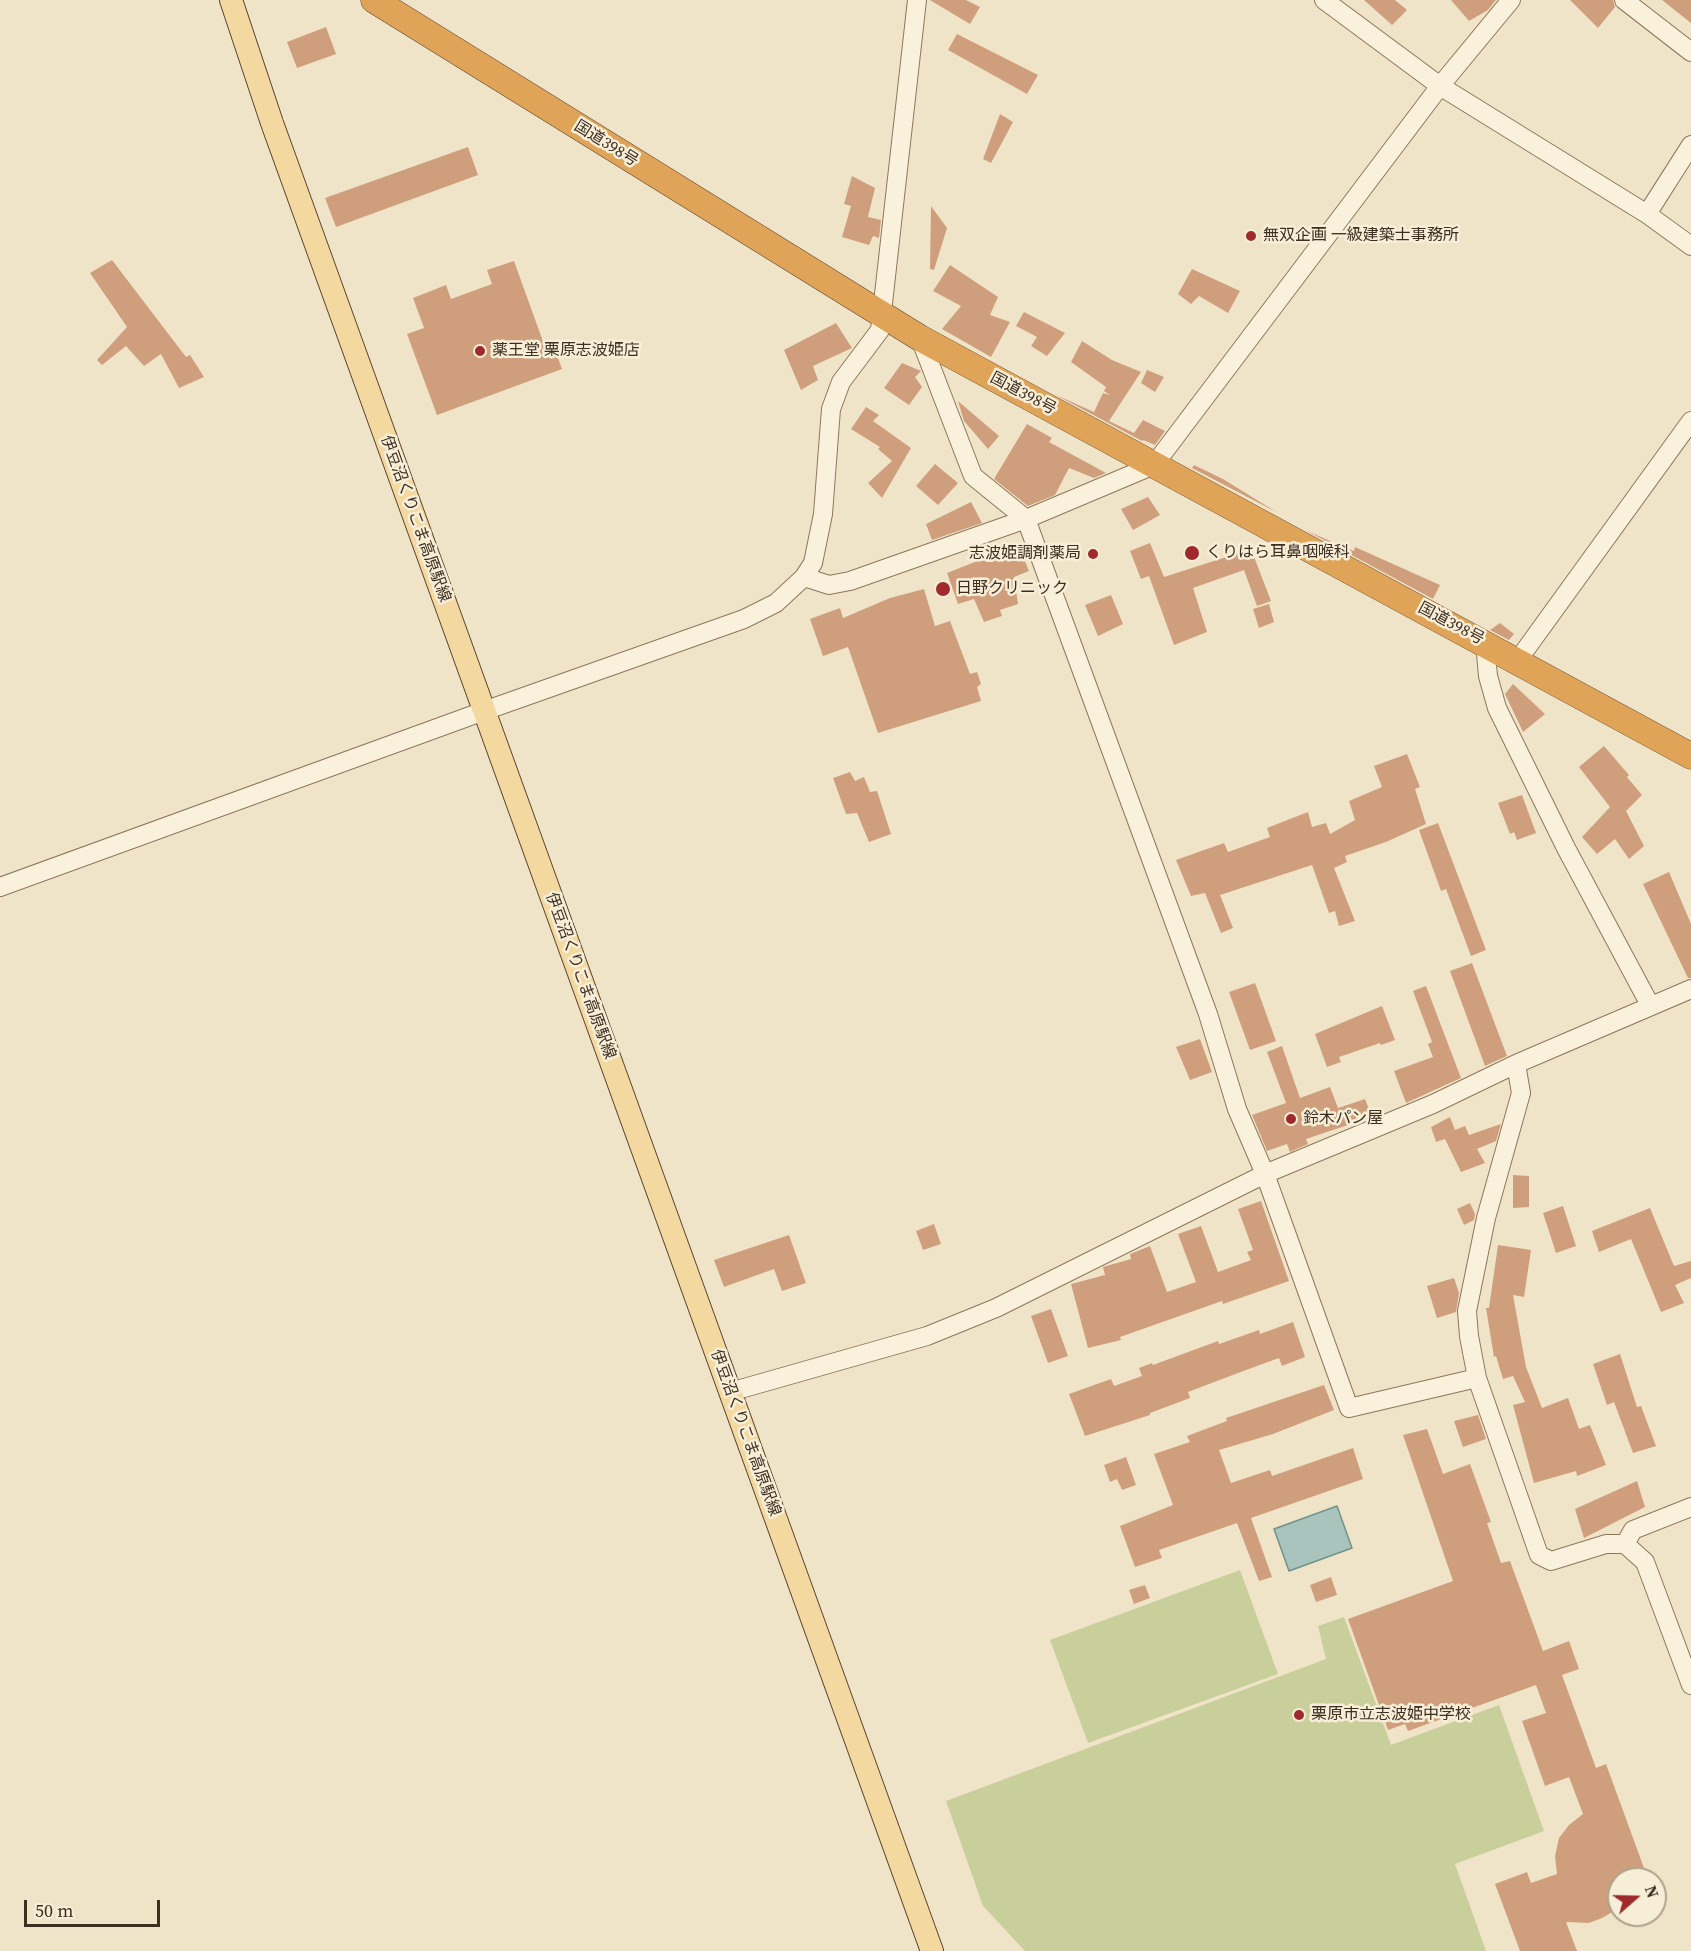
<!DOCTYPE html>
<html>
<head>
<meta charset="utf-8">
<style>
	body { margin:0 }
	#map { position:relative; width:1691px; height:1951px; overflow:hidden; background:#f0e4c8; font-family:"Source Serif 4",serif }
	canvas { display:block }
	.north { position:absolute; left:1607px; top:1867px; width:60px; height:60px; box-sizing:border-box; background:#f7eed8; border:2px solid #ada18e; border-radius:50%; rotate:70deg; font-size:16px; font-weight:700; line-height:24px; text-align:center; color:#3d2e20 }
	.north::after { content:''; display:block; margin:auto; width:21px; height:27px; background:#9e2a2b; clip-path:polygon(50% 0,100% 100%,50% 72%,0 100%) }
	.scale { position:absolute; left:24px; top:1900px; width:136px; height:27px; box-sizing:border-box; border:3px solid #3d2e20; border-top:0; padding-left:8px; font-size:18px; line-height:21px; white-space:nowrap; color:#3d2e20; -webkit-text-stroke:4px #f7eed8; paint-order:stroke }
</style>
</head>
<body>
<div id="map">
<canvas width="1691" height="1951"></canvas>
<div class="north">N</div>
<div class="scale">50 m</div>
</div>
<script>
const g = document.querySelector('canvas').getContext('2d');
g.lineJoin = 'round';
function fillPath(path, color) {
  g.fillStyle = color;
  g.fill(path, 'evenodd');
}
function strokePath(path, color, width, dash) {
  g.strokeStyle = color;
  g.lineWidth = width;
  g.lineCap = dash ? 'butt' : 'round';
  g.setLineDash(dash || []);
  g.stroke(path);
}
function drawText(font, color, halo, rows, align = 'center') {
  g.font = font + ' "Source Serif 4","Noto Sans JP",serif';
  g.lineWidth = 5;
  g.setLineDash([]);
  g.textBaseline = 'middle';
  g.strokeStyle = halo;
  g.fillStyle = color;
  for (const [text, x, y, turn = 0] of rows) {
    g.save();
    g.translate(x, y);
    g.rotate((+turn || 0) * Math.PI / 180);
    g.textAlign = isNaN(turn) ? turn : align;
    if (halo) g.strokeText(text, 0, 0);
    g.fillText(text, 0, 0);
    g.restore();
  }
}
fillPath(new Path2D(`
	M1240,1570L1278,1674L1088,1743L1050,1640Z
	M1344,1617L1391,1745L1499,1705L1544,1831L1455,1864L1486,1951H1025L983,1906L946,1801L1326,1659L1318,1626Z`), '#c9cf9b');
const water = new Path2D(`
	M1337,1506L1352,1548L1289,1571L1274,1529Z`);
fillPath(water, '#a9c4bc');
strokePath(water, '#6f938a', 1.5);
fillPath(new Path2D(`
	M930,0H966L980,7L970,24Z
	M1364,0H1395L1407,10L1392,25Z
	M1451,0H1496L1488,10L1469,21Z
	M1570,0H1613L1615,7L1598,28Z
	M1662,0H1691V23Z
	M326,27L336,54L297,68L287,42Z
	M957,34L1038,75L1027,94L948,50Z
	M1000,114L1013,122L991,163L983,159Z
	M468,147L478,175L336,227L325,198Z
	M852,176L875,188L868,217L881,220L879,238L873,236L869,245L842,237L851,206L844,204Z
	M931,206L947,228L934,270L930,269Z
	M112,260L186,357L190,355L204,377L179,388L161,354L144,366L126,346L102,365L97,360L127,327L90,273Z
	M514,261L545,347L553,344L562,369L437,415L407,334L424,328L413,298L446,285L451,299L492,284L487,270Z
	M950,265L998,297L990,315L1010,322L991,357L942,329L961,306L933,291Z
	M1192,269L1240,291L1228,313L1199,296L1191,304L1178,294Z
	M1024,312L1065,333L1047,356L1031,346L1037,337L1016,326Z
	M836,323L852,348L813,366L818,380L801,390L784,350Z
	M1082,341L1112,360L1141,372L1109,421L1134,433L1143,420L1165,431L1155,445L1143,440L1142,441L1054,394L1094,412L1103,393L1110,395L1104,391L1106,387L1071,362Z
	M902,363L921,371L915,377L922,387L909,405L884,388Z
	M1147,370L1164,377L1155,392L1141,383Z
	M958,401L999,436L988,449L964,421Z
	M866,407L879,415L873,421L911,448L882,498L868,483L892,461L878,449L880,447L851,429Z
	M1027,424L1052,438L1049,442L1106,473L1094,478L1069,468L1055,495L1028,506L994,479Z
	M935,464L958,483L938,505L916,486Z
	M1194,465L1223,479L1278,513L1192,468Z
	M1148,497L1160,515L1133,530L1121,509Z
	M971,502L982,523L932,540L926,524Z
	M1307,531L1354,551L1355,547L1440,585L1433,599Z
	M1150,543L1164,577L1251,549L1271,601L1257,606L1244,570L1193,588L1207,632L1174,645L1149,576L1141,579L1130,551Z
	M1018,545L1029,571L1014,577L1018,604L1000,610L1002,616L984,622L974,599L958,604L947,573Z
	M924,589L935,626L950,621L970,674L977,672L981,684L977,687L981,701L878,733L848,647L823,656L810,619L840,608L843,618L890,598Z
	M1111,595L1123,624L1098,636L1085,605Z
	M1269,604L1274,622L1259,628L1253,609Z
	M1500,623L1514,634L1509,640L1490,630Z
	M1513,684L1545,714L1523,732L1505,694Z
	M1604,746L1629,775L1627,777L1642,795L1626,811L1644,846L1629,859L1615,839L1597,854L1582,837L1610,807L1579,767Z
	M1407,754L1420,787L1415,789L1426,824L1386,842L1345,856L1347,862L1334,868L1355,921L1339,926L1335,911L1329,913L1312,865L1220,895L1233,928L1221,933L1205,893L1191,896L1176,860L1224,843L1228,852L1270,837L1267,828L1308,812L1312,827L1326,823L1330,834L1355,820L1349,801L1382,787L1374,766Z
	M850,772L855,781L864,777L870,792L877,791L891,834L869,842L857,813L846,814L833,778Z
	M1522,795L1536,833L1517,840L1514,832L1510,834L1498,803Z
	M1438,823L1486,950L1471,956L1446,889L1441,891L1419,830Z
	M1669,872L1691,924V978H1688L1643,884Z
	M1472,963L1507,1056L1485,1066L1450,971Z
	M1255,983L1276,1041L1250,1050L1229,992Z
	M1426,986L1461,1078L1406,1103L1394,1071L1433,1057L1428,1044L1432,1042L1413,991Z
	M1382,1006L1395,1040L1381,1045L1380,1043L1339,1057L1341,1062L1327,1067L1315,1034Z
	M1200,1039L1212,1072L1190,1080L1176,1047Z
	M1282,1046L1300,1098L1330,1087L1338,1108L1365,1099L1372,1117L1306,1139L1308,1144L1290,1152L1287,1144L1267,1151L1252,1115L1286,1103L1267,1052Z
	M1450,1117L1455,1130L1465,1126L1469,1135L1501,1124L1496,1141L1477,1149L1485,1163L1461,1172L1445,1139L1436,1142L1431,1127Z
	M1513,1175L1529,1176V1207L1513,1208Z
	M1261,1201L1289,1281L1223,1304L1222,1301L1120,1337L1121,1340L1088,1348L1071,1284L1105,1275L1103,1267L1131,1259L1130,1254L1150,1246L1167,1292L1196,1282L1178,1234L1201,1226L1218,1272L1251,1260L1247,1252L1253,1250L1238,1209Z
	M1470,1203L1475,1214L1474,1220L1464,1225L1457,1209Z
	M1563,1206L1576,1246L1556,1253L1543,1213Z
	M1650,1208L1674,1266L1691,1261V1278L1675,1285L1684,1303L1661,1312L1631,1239L1599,1252L1592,1231Z
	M934,1224L941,1244L923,1250L916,1231Z
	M789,1235L806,1283L782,1291L774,1269L724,1287L714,1260Z
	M1498,1245L1531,1250L1524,1297L1513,1295L1526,1367L1542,1408L1568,1398L1579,1429L1590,1425L1606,1465L1577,1476L1576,1471L1534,1483L1513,1405L1525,1402L1513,1376L1503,1379L1496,1356L1494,1357L1486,1308H1489Z
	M1454,1278L1459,1293L1456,1312L1437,1318L1427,1286Z
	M1051,1309L1068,1356L1048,1363L1031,1316Z
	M1293,1322L1305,1357L1282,1366L1279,1358L1246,1370L1188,1392L1190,1398L1150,1413V1415L1085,1436L1069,1394L1111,1379L1114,1386L1142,1376L1139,1368L1152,1363L1153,1365L1218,1341L1219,1344L1259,1330L1260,1334Z
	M1620,1354L1637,1407L1641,1406L1656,1446L1633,1453L1614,1402L1607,1405L1593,1364Z
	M1324,1385L1334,1410L1273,1434L1219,1450L1231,1483L1270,1470L1272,1476L1353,1448L1363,1479L1251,1518L1272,1577L1259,1581L1237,1523L1159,1550L1162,1558L1135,1567L1120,1526L1173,1505L1154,1454L1190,1442L1187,1436L1227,1421L1226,1418Z
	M1478,1415L1486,1439L1463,1447L1454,1421Z
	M1427,1429L1443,1474L1470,1464L1491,1522L1487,1523L1501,1563L1510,1561L1543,1651L1569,1641L1579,1669L1562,1675L1596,1768L1606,1764L1648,1879H1619V1908L1602,1918L1589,1923L1566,1922L1577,1951H1520L1495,1884L1527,1872L1531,1883L1557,1874L1555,1856L1559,1838L1569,1825L1583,1814L1569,1777L1545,1786L1522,1721L1546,1713L1536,1685L1408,1731L1405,1724L1388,1730L1348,1619L1453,1581L1403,1435Z
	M1126,1457L1136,1485L1122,1490L1117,1479L1110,1482L1104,1465Z
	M1637,1481L1645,1507L1584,1538L1575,1509Z
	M1331,1577L1337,1595L1316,1602L1310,1585Z
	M1145,1585L1150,1598L1134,1604L1129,1590Z`), '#cf9f7d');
const minor = new Path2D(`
	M1324,0L1440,86L1647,214L1691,246
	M1624,0L1691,52
	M1647,214L1691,145
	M920,338L973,476L1026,519L1208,1014L1237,1109L1265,1174L1349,1408L1477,1378
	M804,577L829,585L850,581L1026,519L1154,465L1440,86L1511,0
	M1485,642L1488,676L1497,708L1566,848L1650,1005
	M1518,660L1691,421
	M0,887L484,711L744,619L776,603L804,577L813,563L823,514L831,409L841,382L880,330L917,0
	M1516,1064L1521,1093L1486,1218L1467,1311L1469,1336L1477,1378L1539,1555L1551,1561L1606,1544H1625L1645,1562L1691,1685
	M730,1392L927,1336L996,1308L1265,1174L1433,1104L1516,1064L1691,989
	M1625,1544L1633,1530L1691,1507`);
const major = new Path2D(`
	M231,0L272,123L932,1951`);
const highway = new Path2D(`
	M374,0L920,338L1691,756`);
strokePath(minor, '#8d765c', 20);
strokePath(major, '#5b4430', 24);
strokePath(highway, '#5b4430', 27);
strokePath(minor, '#faf1dc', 18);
strokePath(major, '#f3d9a0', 22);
strokePath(highway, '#e0a458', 26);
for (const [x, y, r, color] of [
	[1251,236,6,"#9e2a2b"],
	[480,351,6,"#9e2a2b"],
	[1192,553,8,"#9e2a2b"],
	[1093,554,6,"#9e2a2b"],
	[943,589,8,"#9e2a2b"],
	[1291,1119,6,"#9e2a2b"],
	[1299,1715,6,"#9e2a2b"]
]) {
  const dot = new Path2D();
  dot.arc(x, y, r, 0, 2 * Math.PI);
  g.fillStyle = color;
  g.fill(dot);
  strokePath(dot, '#f7eed8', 2);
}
drawText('16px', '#3d2e20', '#f7eed8', [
	["国道398号",606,144,32],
	["国道398号",1023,394,28],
	["伊豆沼くりこま高原駅線",415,519,70],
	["国道398号",1451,624,28],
	["伊豆沼くりこま高原駅線",580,976,70],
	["伊豆沼くりこま高原駅線",745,1433,70]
]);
drawText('16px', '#3d2e20', '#f7eed8', [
	["無双企画 一級建築士事務所",1263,236],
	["薬王堂 栗原志波姫店",492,351],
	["くりはら耳鼻咽喉科",1206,553],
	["志波姫調剤薬局",1081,554,"right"],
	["日野クリニック",956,589],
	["鈴木パン屋",1303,1119],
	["栗原市立志波姫中学校",1311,1715]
], 'left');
</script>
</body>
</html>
